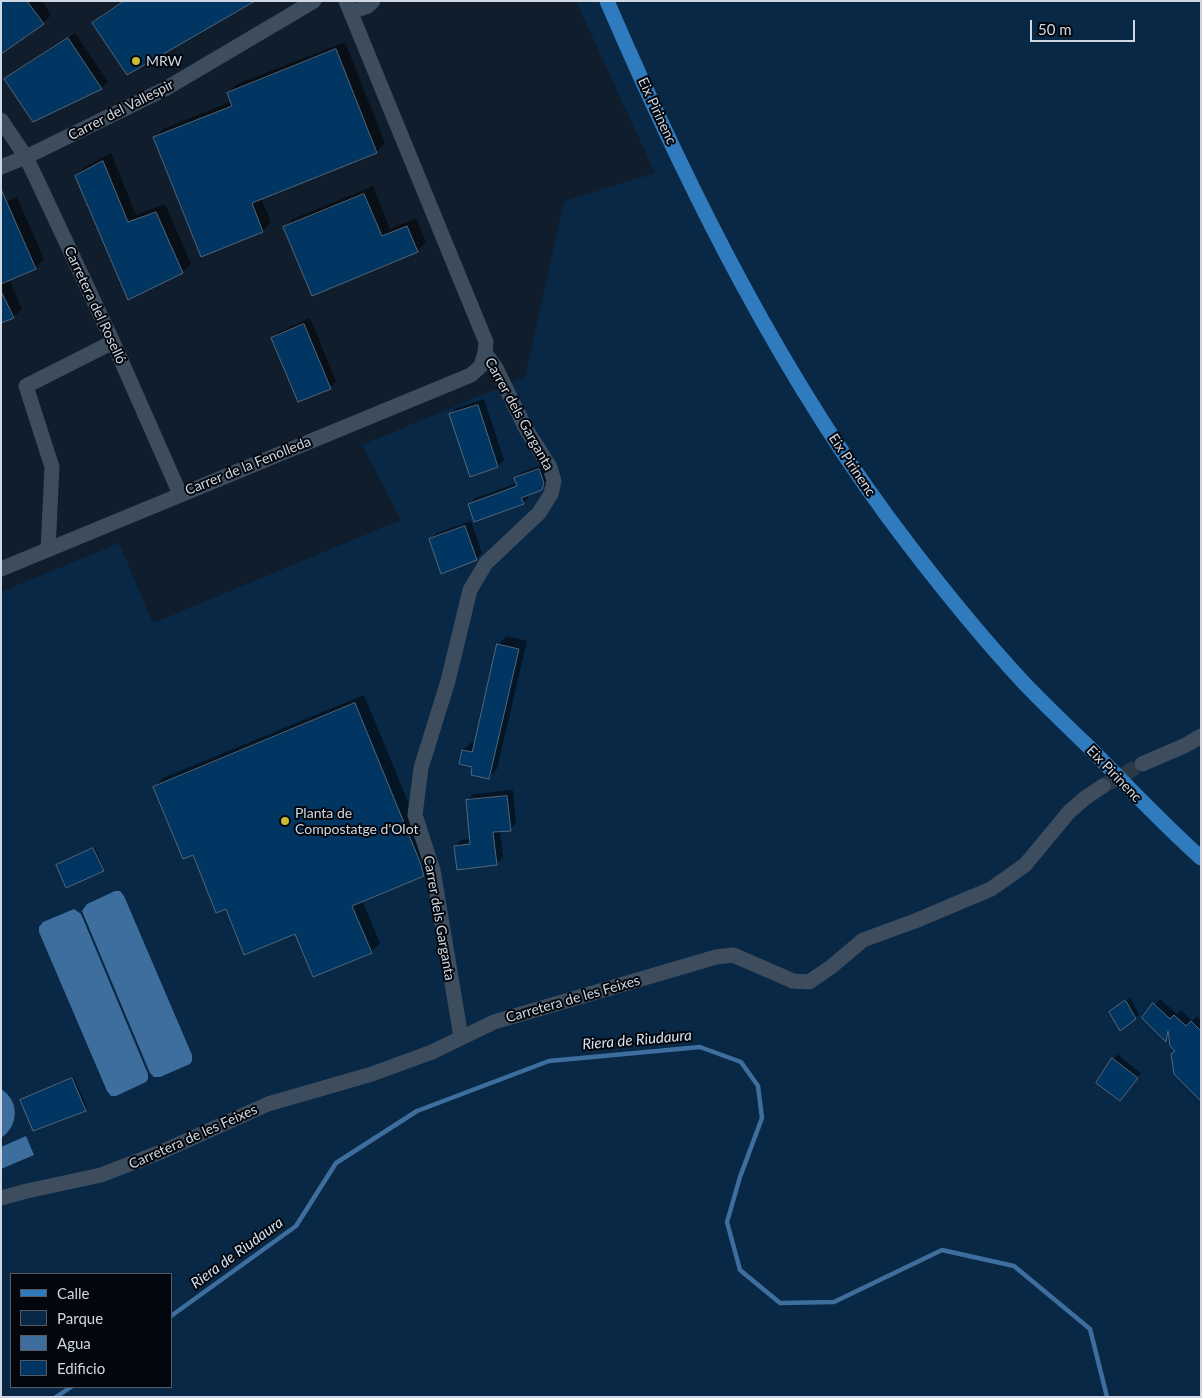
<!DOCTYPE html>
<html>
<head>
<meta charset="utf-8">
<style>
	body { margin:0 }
	#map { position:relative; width:1202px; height:1398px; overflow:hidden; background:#0f1d2c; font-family:Lato,sans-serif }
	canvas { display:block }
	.frame { position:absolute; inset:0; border:2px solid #cfd8e2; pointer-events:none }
	.legend { position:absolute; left:10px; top:1273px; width:162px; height:115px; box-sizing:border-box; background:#03070d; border:1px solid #555b62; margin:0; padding:6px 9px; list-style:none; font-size:15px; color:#cfd8e2 }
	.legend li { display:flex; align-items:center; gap:10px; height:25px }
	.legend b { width:25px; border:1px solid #555b62 }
	.scale { position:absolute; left:1030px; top:20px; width:105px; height:22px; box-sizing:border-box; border:2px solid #cfd8e2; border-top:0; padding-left:6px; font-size:15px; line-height:18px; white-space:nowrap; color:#cfd8e2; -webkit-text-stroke:4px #03070d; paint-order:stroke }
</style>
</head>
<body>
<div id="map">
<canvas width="1202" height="1398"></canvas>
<div class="frame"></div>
<ul class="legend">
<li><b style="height:6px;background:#307bbd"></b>Calle</li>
<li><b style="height:14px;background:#092846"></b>Parque</li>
<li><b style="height:14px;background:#3e6e9e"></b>Agua</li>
<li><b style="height:14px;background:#013662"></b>Edificio</li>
</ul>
<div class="scale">50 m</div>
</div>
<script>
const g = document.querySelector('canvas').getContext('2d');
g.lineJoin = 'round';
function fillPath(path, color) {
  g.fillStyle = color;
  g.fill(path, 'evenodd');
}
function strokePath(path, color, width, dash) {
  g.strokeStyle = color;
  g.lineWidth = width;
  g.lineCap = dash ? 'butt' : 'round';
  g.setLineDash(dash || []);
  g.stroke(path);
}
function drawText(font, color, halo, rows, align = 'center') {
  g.font = font + ' Lato,sans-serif';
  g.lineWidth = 4;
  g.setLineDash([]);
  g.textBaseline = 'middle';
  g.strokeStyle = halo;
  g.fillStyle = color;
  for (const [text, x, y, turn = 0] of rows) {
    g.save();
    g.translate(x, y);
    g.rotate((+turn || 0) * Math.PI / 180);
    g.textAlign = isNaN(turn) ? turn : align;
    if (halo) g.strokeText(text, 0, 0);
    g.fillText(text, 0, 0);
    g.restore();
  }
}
fillPath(new Path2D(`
	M576,1H1201V1397H1V592L119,543L153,623L401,520L362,445L525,377L564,201L655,173ZM11,1274H171V1387H11Z`), '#092846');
fillPath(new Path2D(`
	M115,891H120L124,896L192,1055V1061L190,1064L160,1077H154L150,1073L82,911L87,904Z
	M74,909L81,914L148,1074V1079L146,1082L116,1096H111L107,1091L39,932V927L43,922Z
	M1,1089C20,1101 19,1126 1,1138Z
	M26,1136L34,1155L1,1169V1147Z`), '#3e6e9e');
fillPath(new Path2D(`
	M1,1H42L51,15L43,23Z
	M122,1H252L94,23L102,14Z
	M75,33L108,82L101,88L6,80L12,73Z
	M345,42L385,143L377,152L261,198L271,222L263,231L201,255L154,138L163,129L232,101L228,93L237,84Z
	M111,153L136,215L165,204L191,264L182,272L76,176L85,167Z
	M373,186L390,229L416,218L426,242L417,251L285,228L293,219Z
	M17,197L44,259L35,268L9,279L22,309L13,317L1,322V204Z
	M310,318L336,381L330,388L272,338L279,332Z
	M484,399L504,460L498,466L450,414L457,408Z
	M545,464L548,482L542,489L528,494L529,497L523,503L469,505L475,498L517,483L515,479L522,472Z
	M471,521L482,553L476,559L430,539L437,533Z
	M507,636L527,641L497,769L488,778L474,766L463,750L472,742L475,743L498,645Z
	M364,695L429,853L433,866L424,875L362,900L380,943L371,952L296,932L226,908L154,787L163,778Z
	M513,790L516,823L510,830L500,831L503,857L496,864L455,847L461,840L471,839L467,800L474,794Z
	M95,847L104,869L103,870L57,865Z
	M1130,998L1139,1014L1135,1018L1114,1008Z
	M1160,999L1177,1014L1181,1010L1192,1021L1197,1016L1201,1020V1091L1176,1050L1170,1036L1166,1040L1143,1018Z
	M1117,1054L1141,1073L1124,1095L1097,1083Z
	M74,1077L87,1108L85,1110L21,1100Z`), '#0007');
strokePath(new Path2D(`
	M171,1316L296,1226L336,1163L417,1111L549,1061L700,1047L741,1062L758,1086L762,1118L740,1177L727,1222L740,1270L780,1303L834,1302L942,1250L1014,1266L1090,1329L1107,1397
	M56,1397L71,1387`), '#3e6e9e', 4.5);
const building = new Path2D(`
	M1,1H27L44,24L1,54Z
	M124,1H255L127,75L92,23Z
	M68,38L102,89L33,122L4,79Z
	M336,49L377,153L252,203L263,232L201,257L153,137L232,106L227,93Z
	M103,161L128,222L156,212L183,273L128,300L75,176Z
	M1,189L36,269L1,284Z
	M364,194L382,236L407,226L418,252L312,296L283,227Z
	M1,291L14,318L1,323Z
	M304,324L331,389L298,402L271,338Z
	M478,405L498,467L470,477L449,414Z
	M539,469L544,483L542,490L521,498L524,504L474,522L468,504L517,486L514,478Z
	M465,526L477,560L441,574L429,539Z
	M497,644L519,649L489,779L471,775L472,767L459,764L462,750L472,752Z
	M355,703L420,862L424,876L352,906L372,953L313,977L295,934L244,955L226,909L216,913L193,855L183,859L153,787Z
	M507,796L511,831L493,832L497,865L457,870L454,846L470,844L466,800Z
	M93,848L104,871L66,888L56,865Z
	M1124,1001H1126L1136,1019L1120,1031L1109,1012Z
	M1153,1003L1170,1019L1174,1015L1186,1026L1191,1021L1201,1031V1101L1174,1074L1171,1054L1175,1051L1170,1046L1168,1031L1166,1042L1142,1018Z
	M1112,1058L1138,1078L1120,1101L1096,1083Z
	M72,1078L86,1111L33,1131L20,1100Z`);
fillPath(building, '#013662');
strokePath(building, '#546577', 1);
strokePath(new Path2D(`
	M1103,786L1142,764`), '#2c3947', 15, [15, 8]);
strokePath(new Path2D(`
	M346,1L486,342L485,353L496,368L526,429L550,467L554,481L551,494L539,513L486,563L470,590L448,681L421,768L415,815L433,870L461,1037
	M352,12L368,6L373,1
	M1,120L26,157L36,178L113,342L180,494
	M1,167L26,157L165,89L314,1
	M48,550L52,467L26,386L113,342
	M1,569L471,375L481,366L485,353
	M1142,764L1186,745L1201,736
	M1,1198L27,1191L101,1175L161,1152L268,1104L372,1074L432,1052L494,1022L716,957L733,955L793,981L809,982L831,967L863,940L915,921L991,889L1025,865L1069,812L1085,798L1103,786`), '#3d4d5e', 15);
strokePath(new Path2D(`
	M607,1C688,189 784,383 909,545C945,592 984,640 1024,683C1046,706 1069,728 1092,750C1128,787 1163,824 1201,858`), '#307bbd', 15);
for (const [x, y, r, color] of [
	[136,61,5,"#ccb938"],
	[285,821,5,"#ccb938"]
]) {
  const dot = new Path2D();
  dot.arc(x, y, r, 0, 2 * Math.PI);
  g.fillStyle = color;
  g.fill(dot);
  strokePath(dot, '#03070d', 2);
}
drawText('14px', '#cfd8e2', '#03070d', [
	["MRW",146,61],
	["Planta de",295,813],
	["Compostatge d'Olot",295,829]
], 'left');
drawText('14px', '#cfd8e2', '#03070d', [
	["Carrer del Vallespir",121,110,-27],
	["Eix Pirinenc",657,111,65],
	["Carretera del Roselló",95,305,65],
	["Carrer dels Garganta",519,414,61],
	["Eix Pirinenc",852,465,56],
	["Carrer de la Fenolleda",248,466,-22],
	["Eix Pirinenc",1114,774,46],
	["Carrer dels Garganta",439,918,80],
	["Carretera de les Feixes",573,999,-16],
	["Carretera de les Feixes",193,1137,-24]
]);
drawText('italic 15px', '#d6e3f2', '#03070d', [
	["Riera de Riudaura",637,1040,-5],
	["Riera de Riudaura",237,1253,-36]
]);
</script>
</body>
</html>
